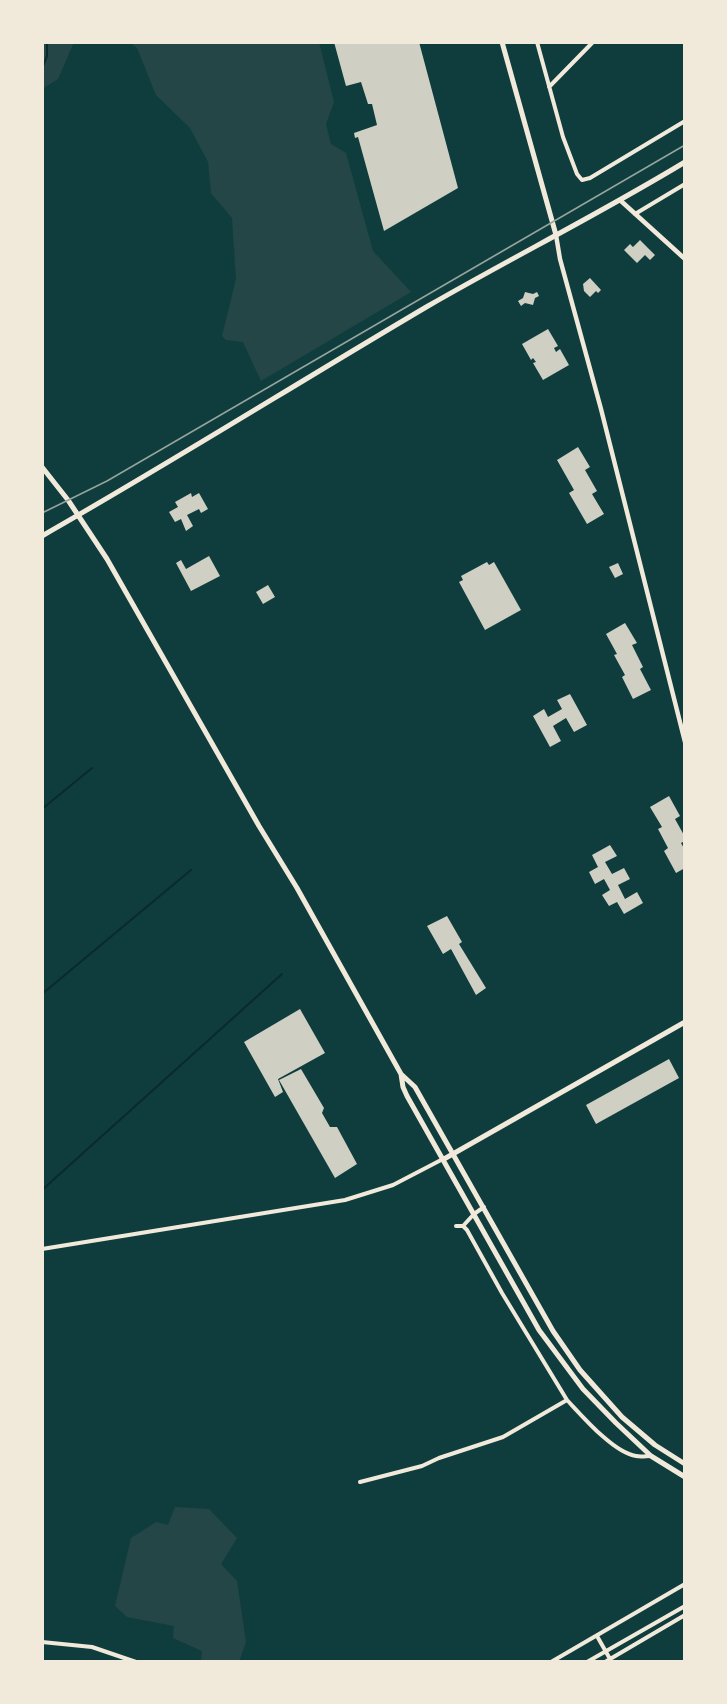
<!DOCTYPE html>
<html>
<head>
<meta charset="utf-8">
<style>
	body { margin:0 }
	#map { position:relative; width:727px; height:1704px; overflow:hidden; background:#0f3d3e; font-family:"Sofia Sans Condensed",sans-serif }
	canvas { display:block }
	.frame { position:absolute; inset:0; border:44px solid #f1e9da; pointer-events:none }
</style>
</head>
<body>
<div id="map">
<canvas width="727" height="1704"></canvas>
<div class="frame"></div>
</div>
<script>
const g = document.querySelector('canvas').getContext('2d');
g.lineJoin = 'round';
function fillPath(path, color) {
  g.fillStyle = color;
  g.fill(path, 'evenodd');
}
function strokePath(path, color, width, dash) {
  g.strokeStyle = color;
  g.lineWidth = width;
  g.lineCap = dash ? 'butt' : 'round';
  g.setLineDash(dash || []);
  g.stroke(path);
}
fillPath(new Path2D(`
	M42,42H74L58,79L42,89Z
	M130,42H319L334,102L326,124L331,144L346,153L373,251L411,292L261,381L243,342L226,340L222,336L236,279L232,218L211,193L208,162L190,128L156,95L137,48Z
	M175,1507L209,1509L237,1538L221,1564L237,1581L246,1642L239,1662H201L202,1651L173,1638L174,1626L127,1617L115,1606L131,1538L156,1522L168,1525Z`), '#244646');
strokePath(new Path2D(`
	M42,69L47,56V42
	M42,809L92,768
	M42,994L191,870
	M42,1190L282,974`), '#0a2a2b', 2);
fillPath(new Path2D(`
	M334,42H419L458,188L384,231L358,137L355,138L354,133L377,125L372,104H368L361,82L346,86Z
	M640,240L655,255L650,260L645,255L637,263L624,250L630,244L633,247Z
	M590,278L601,290L598,293L596,291L590,297L584,291L583,284Z
	M525,292L533,294L537,292L539,296L535,298L533,305L525,303L521,306L518,301L523,298Z
	M548,329L558,346L554,348L556,352L560,349L569,365L543,380L533,363L536,362L533,358L531,360L522,344Z
	M578,447L590,467L585,470L597,491L592,494L604,514L587,524L569,493L574,490L557,460Z
	M191,493L192,497L199,493L208,509L201,513L199,509L187,515L193,526L186,531L181,519L175,522L169,512L178,507L175,502Z
	M209,556L220,576L191,591L176,563L181,560L186,569Z
	M487,562L489,565L494,562L521,610L485,630L459,582L463,580L461,576Z
	M618,563L623,574L615,578L609,567Z
	M268,585L275,597L263,604L256,592Z
	M625,623L637,643L632,645L643,667L640,669L651,690L633,699L622,677L625,675L614,655L617,654L606,634Z
	M570,694L587,725L574,732L566,718L553,726L561,741L550,747L533,716L544,709L548,717L562,709L557,700Z
	M669,796L680,816L675,819L685,837V841L681,843L685,850V868L676,873L664,851L668,848L658,829L662,827L650,807Z
	M610,845L617,856L605,862L612,874L624,868L630,879L618,885L625,899L637,892L643,903L624,914L617,902L609,906L602,895L610,890L604,879L595,884L589,872L598,867L592,855Z
	M447,916L462,942L459,944L486,988L476,995L451,949L443,954L427,926Z
	M300,1009L325,1053L278,1079L283,1092L275,1097L244,1042Z
	M669,1059L679,1078L596,1124L586,1105Z
	M301,1069L324,1108L322,1113L330,1127H337L357,1164L335,1178L279,1080Z`), '#cfcfc3');
strokePath(new Path2D(`
	M537,42L563,137L577,174L582,180L590,178L685,121
	M549,87L593,42
	M635,214L685,184
	M456,1226H463L467,1230L502,1293L567,1400
	M463,1226L474,1214L484,1207
	M42,1249L345,1200L393,1185L443,1159
	M360,1482L422,1466L439,1458L503,1437L567,1400C583,1417 614,1453 636,1456C641,1457 646,1456 651,1456
	M597,1636L610,1659
	M42,1642L92,1647L136,1662
	M551,1662L685,1584
	M587,1662L685,1606
	M605,1662L685,1615`), '#f1e9da', 4);
strokePath(new Path2D(`
	M621,201L685,259
	M556,235L560,259L601,409L685,742`), '#f1e9da', 4.5);
strokePath(new Path2D(`
	M502,42L556,235
	M42,467L68,500L107,559L259,826L297,888L401,1074L403,1087L407,1096L539,1330L583,1389L616,1423L651,1456L685,1477
	M42,536C172,462 299,382 428,306C513,257 601,213 685,162
	M401,1074L415,1087L553,1331L580,1370L622,1417L655,1445L685,1464
	M444,1159L685,1022`), '#f1e9da', 5);
strokePath(new Path2D(`
	M42,513L107,481L685,145`), '#97a49c', 1.5);
</script>
</body>
</html>
